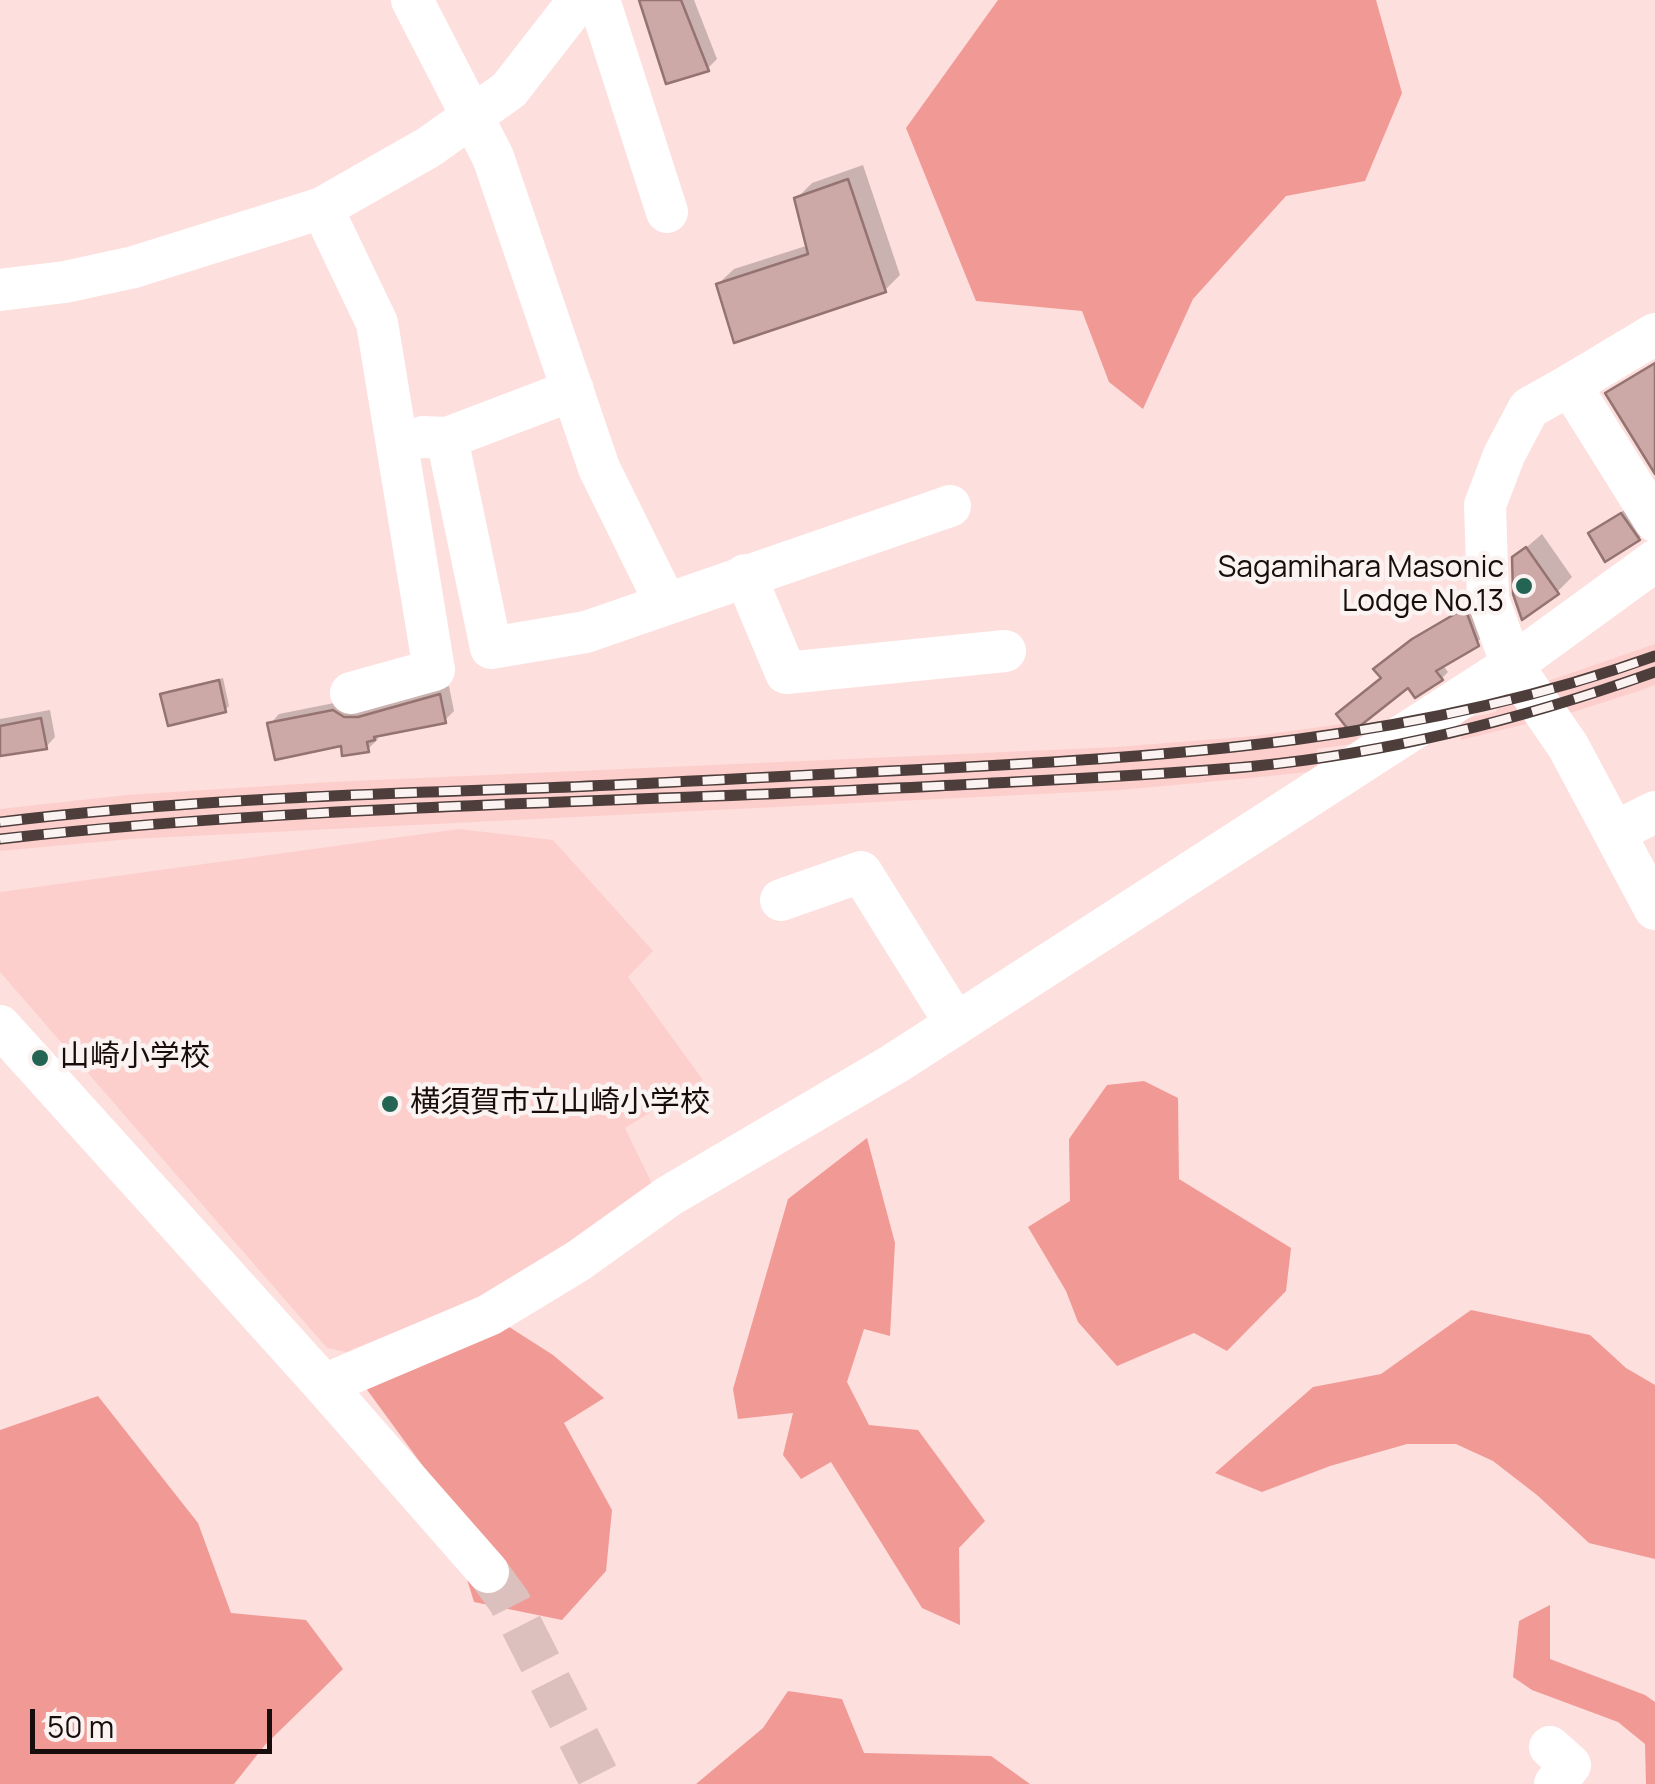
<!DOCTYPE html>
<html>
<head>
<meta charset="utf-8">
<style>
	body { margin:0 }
	#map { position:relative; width:1655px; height:1784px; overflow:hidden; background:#fddfdd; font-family:Manrope,sans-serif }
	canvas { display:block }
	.scale { position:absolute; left:30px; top:1709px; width:242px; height:45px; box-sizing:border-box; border:5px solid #190d0c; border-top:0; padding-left:12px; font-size:30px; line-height:35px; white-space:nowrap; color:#190d0c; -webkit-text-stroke:8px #faf3f2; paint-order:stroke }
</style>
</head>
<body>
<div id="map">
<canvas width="1655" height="1784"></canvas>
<div class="scale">50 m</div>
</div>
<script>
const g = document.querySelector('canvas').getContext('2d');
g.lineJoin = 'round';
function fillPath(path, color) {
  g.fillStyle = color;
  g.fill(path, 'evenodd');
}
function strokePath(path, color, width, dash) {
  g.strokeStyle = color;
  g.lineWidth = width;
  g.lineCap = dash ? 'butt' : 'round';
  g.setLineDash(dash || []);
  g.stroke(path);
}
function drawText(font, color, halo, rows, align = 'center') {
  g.font = font + ' Manrope,"Noto Sans JP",sans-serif';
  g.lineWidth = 9;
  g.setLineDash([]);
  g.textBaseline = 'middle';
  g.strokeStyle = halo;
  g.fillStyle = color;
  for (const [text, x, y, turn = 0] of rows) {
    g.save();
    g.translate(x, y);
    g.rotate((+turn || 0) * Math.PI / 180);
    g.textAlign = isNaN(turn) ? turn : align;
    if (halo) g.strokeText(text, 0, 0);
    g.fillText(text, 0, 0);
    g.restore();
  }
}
fillPath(new Path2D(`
	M1655,644V685L1639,691L1570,713L1545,682Z
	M1511,690L1534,722L1461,740L1460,730L1464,719L1496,712L1503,692Z
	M1356,722L1359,743L1317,749V771L1251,778L1121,790L131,839L0,851V809L127,795L330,782L1117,747L1254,736Z
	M459,829L553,840L653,951L628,977L703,1080L625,1128L654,1188L517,1282L346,1352L327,1348L0,972V892Z`), '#fdcfcc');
fillPath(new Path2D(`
	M998,0H1376L1402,93L1365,181L1286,196L1193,299L1143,409L1109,382L1082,311L976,301L906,128Z
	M1144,1081L1178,1098L1179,1179L1291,1248L1286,1291L1227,1351L1194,1333L1117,1366L1078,1322L1066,1291L1028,1227L1070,1201L1069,1139L1107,1085Z
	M867,1138L895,1243L890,1336L864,1329L847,1382L869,1425L918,1430L985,1521L959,1548L960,1625L922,1608L831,1462L801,1479L783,1455L793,1413L738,1419L733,1389L788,1199Z
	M1471,1310L1590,1335L1626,1368L1655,1385V1559L1589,1543L1537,1495L1493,1461L1456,1444H1407L1330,1466L1262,1492L1215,1473L1313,1387L1381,1374Z
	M506,1325L553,1355L604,1398L564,1423L612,1510L606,1571L562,1620L474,1602L439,1488L365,1387Z
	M98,1396L198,1523L231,1613L306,1620L343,1669L265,1745L234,1784H0V1430Z
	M1550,1605V1659L1645,1695L1655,1702V1784H1646L1645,1744L1618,1722L1532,1690L1513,1677L1519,1621Z
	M788,1691L842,1699L864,1753L991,1756L1030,1784H696L763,1728Z`), '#f19995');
fillPath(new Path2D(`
	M642,0H694L717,59L707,69Z
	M863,165L900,275L885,290L718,284L734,269L809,245L797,198L812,183Z
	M1631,505L1648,529L1639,538L1591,534Z
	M1542,534L1572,577L1557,592L1514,558Z
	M1471,603L1484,637L1442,664L1448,672L1442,678L1416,694L1408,684L1383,678V663L1421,633Z
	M223,678L229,706L225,710L163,695L167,691Z
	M449,686L454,711L444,721L377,734L378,739L368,749L270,724L279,714L344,701L369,708Z
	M50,710L55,737L46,747L0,755V719Z`), '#0003');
const building = new Path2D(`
	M639,0H681L709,71L666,84Z
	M848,179L886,292L734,343L716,284L808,254L794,198Z
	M1655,363V474L1605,393Z
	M1621,513L1640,540L1605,562L1588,533Z
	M1526,547L1559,594L1522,620L1513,594L1512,557Z
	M1465,608L1479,646L1436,671L1443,680L1415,698L1408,688L1351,733L1336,714L1381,678L1373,669L1412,639Z
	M219,680L226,712L168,726L160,694Z
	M440,694L446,723L374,737L375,740L367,742L369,752L342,756L341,746L275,760L267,723L333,710L344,717H358Z
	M41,718L47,749L0,756V726Z`);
fillPath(building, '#cca9a7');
strokePath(building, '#947371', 2.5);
strokePath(new Path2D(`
	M488,1572L509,1601L602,1784`), '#dbc0be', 42, [42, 21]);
strokePath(new Path2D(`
	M412,0L493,157L599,468L665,602
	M599,0L667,212
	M322,208L377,323L434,670L351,693
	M0,290L65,282L134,267L322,208L429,147L509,90L579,0
	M1655,334L1570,385L1655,521
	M1570,385L1529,408L1504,455L1485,505L1488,599L1512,665L1568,746L1655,909
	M423,437L447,438L573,390
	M447,438L491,648L586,632L950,506
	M745,575L786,673L1005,651
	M1615,832L1655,812
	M781,900L861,872L956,1024
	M0,1026L324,1385L488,1572
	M324,1385L489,1315L578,1261L669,1196L894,1064L1512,665L1655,561
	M1550,1747L1570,1765L1555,1784`), '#fff', 42);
const rail = new Path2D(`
	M0,822C180,800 362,794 544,788C672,783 801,775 929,769C1177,756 1419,741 1655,656
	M0,839C311,804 625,803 938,786C1044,780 1150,776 1256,766C1389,753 1529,717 1655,672`);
strokePath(rail, '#4d3d3b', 11);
strokePath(rail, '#faf3f2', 8, [22]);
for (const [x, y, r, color] of [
	[1524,586,10,"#236453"],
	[40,1058,10,"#236453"],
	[390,1104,10,"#236453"]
]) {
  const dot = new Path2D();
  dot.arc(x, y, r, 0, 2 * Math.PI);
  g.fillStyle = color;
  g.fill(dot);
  strokePath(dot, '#faf3f2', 4);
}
drawText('30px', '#190d0c', '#faf3f2', [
	["Sagamihara Masonic",1504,569,"right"],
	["Lodge No.13",1504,603,"right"],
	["山崎小学校",60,1058],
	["横須賀市立山崎小学校",410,1104]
], 'left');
</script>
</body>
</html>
